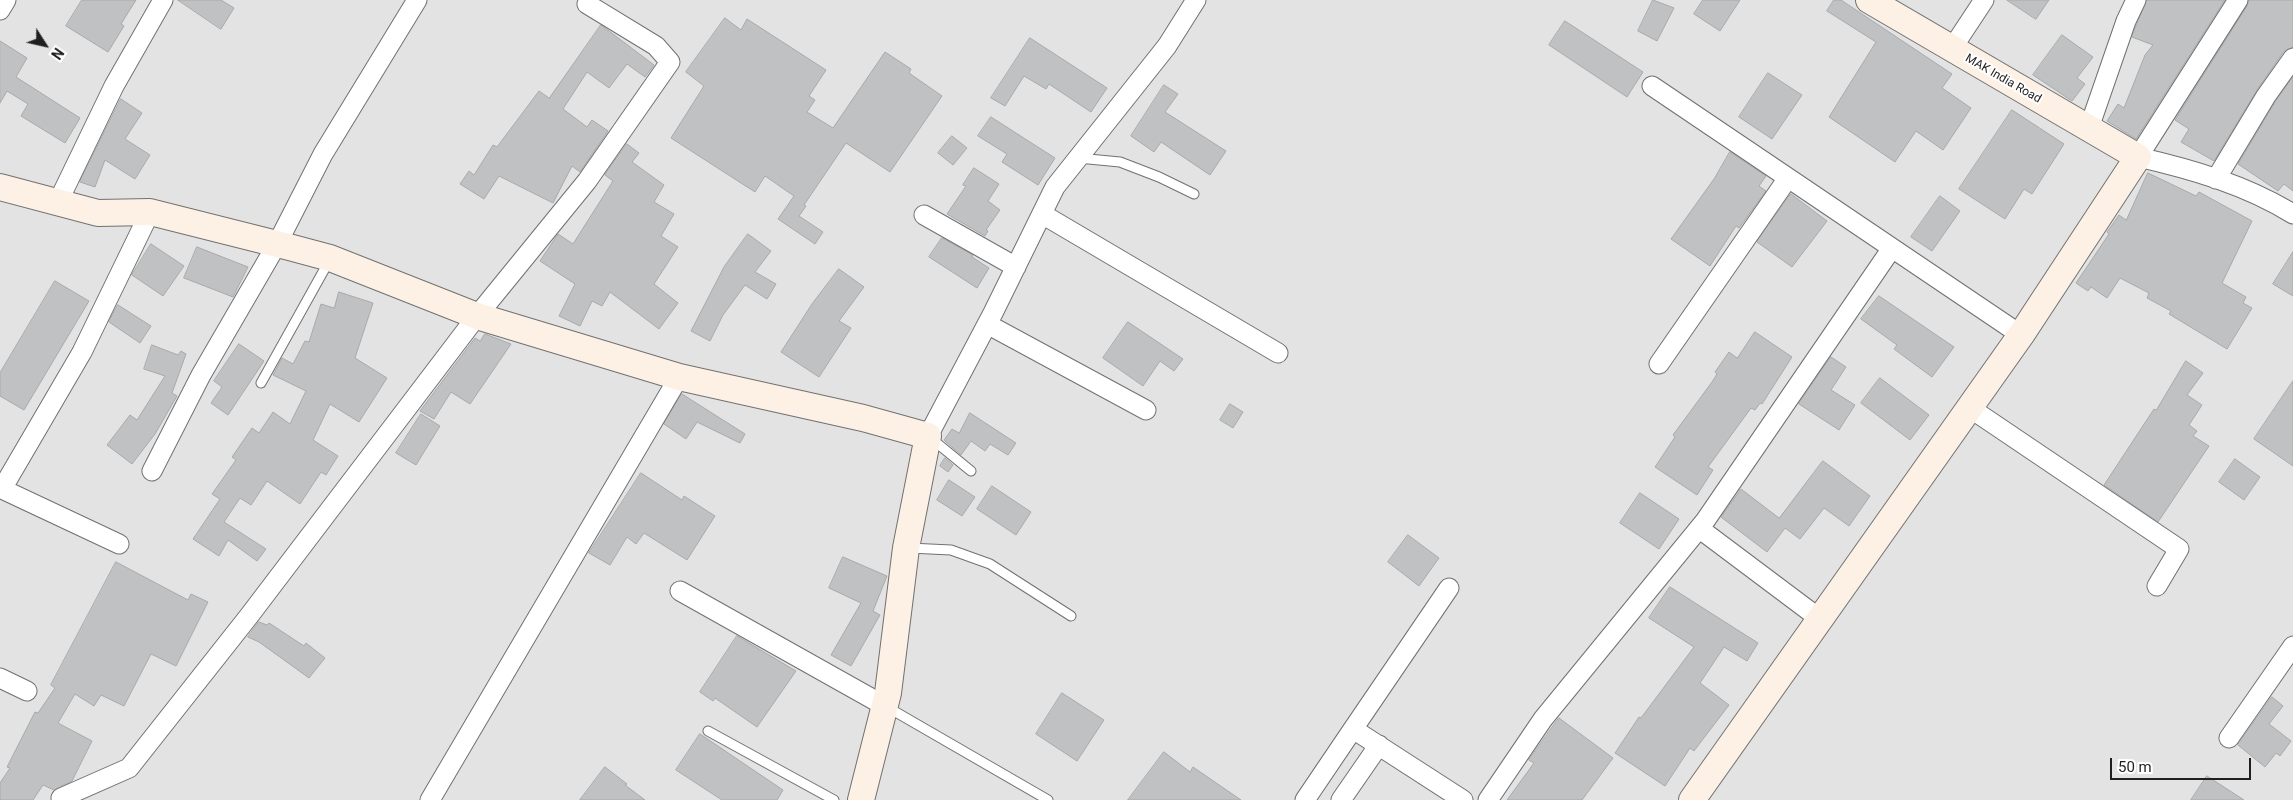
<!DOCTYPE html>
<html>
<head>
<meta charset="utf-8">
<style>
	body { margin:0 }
	#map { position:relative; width:2293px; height:800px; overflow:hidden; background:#e3e3e4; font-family:Roboto,sans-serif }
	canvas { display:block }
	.north { position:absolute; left:20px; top:20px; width:50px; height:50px; -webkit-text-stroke:4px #fff; paint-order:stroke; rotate:125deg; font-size:14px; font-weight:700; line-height:20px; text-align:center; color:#1f1f1f }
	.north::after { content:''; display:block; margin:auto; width:18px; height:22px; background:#1f1f1f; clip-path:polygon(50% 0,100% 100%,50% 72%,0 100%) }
	.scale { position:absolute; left:2110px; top:758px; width:141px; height:22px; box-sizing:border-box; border:2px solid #1f1f1f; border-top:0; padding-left:6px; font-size:15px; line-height:18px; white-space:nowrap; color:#1f1f1f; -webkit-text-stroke:4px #fff; paint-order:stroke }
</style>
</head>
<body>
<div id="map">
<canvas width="2293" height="800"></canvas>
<div class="north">N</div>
<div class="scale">50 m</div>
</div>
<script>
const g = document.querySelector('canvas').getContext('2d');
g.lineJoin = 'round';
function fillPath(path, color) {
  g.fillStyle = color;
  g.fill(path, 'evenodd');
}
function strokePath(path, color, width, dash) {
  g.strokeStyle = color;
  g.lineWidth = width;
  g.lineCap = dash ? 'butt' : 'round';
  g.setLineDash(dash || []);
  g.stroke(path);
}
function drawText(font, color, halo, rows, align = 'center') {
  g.font = font + ' Roboto,sans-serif';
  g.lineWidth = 4;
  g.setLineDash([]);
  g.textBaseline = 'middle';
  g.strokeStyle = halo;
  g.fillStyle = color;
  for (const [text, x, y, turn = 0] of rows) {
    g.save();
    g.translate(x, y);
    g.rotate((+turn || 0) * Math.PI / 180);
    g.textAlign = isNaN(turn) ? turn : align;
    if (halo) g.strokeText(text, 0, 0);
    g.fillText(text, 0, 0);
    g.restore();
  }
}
const building = new Path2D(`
	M82,0H136L121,24L124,26L108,52L66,26Z
	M178,0H221L234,8L221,29Z
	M1653,0L1674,8L1657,41L1638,31Z
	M1703,0H1740L1720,31L1694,14Z
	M1834,0H1841L1952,74L1942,88L1971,108L1943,150L1916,131L1895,162L1829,117L1876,42L1827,11Z
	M2007,0H2049L2036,19Z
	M2147,0H2225L2136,139L2107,121L2118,104L2124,108L2145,55L2153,45L2132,37Z
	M2249,0H2293V47L2284,51L2257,90L2214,161L2181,142L2189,129L2175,120L2247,6Z
	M725,18L741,30L747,19L826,70L809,96L815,100L807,112L833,128L885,52L911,69L909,73L942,96L890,172L846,143L804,205L806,206L799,216L823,232L815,244L778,219L794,196L765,176L755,192L671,138L704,86L686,72Z
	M1565,21L1643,72L1627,97L1549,45Z
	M601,25L654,65L645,77L627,64L609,88L587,72L563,109L587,127L592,120L608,131L580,172L572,166L553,203L499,176L484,199L460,184L469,171L474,175L493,145L497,147L539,91L549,98Z
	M2062,35L2093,57L2077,78L2085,84L2072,101L2033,75Z
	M1030,38L1107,88L1091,112L1049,84L1046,89L1024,76L1005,106L991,98Z
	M0,41L27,58L16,77L80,118L65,143L21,116L28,104L7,91L0,103Z
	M1768,73L1802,95L1772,139L1739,117Z
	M2293,77V191L2284,184L2278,191L2238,164L2275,102Z
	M1164,85L1178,94L1165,112L1226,151L1210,175L1161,142L1154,152L1131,136Z
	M121,99L142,113L125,139L150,155L135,179L105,160L95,187L80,182Z
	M2012,110L2064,144L2032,194L2024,189L2005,219L1959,189Z
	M991,117L1055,158L1038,185L1002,162L1007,154L978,136Z
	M952,136L967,148L953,165L938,153Z
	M627,144L639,153L632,162L664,185L654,202L674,214L661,236L678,247L654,284L678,303L659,329L610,292L602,306L592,301L580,326L559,316L575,284L540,261L558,234L573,244L613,181L605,175Z
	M1730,152L1766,176L1759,186L1766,191L1739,228L1736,226L1710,266L1671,239L1714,179Z
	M974,168L999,184L988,201L1000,210L986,230L988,231L985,236L947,214L966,186L963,185Z
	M2148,173L2196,196L2199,192L2252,221L2222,283L2246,297L2243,303L2252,308L2227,349L2169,314L2171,311L2147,298L2149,293L2120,278L2107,298L2091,287L2088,291L2076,283L2109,234L2107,232L2119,215L2126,220Z
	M1791,194L1827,221L1792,267L1757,242Z
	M1940,196L1960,211L1932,251L1911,237Z
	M748,234L771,251L755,272L776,284L767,299L745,285L723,315L710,341L691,331L724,267Z
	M942,238L973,255L972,257L989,268L977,288L929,257Z
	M151,244L184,266L163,296L132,275Z
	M197,247L248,267L233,297L184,278Z
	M2293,252V296L2273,284Z
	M839,269L864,287L839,321L851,328L819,377L781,352L812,304Z
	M55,281L89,301L24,410L0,396V373Z
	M339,292L373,303L355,358L387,378L359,422L330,404L313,440L338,456L326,475L321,472L300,504L267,481L251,505L240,498L224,522L266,549L257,561L228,540L219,556L193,539L220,499L212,494L236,460L232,457L252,428L259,433L273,412L290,424L306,391L273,375L282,358L293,364L305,341L309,342L321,304L334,308Z
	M1879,296L1954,347L1932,377L1894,349L1897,345L1861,319Z
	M118,305L151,326L140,343L109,322Z
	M1128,322L1183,359L1174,371L1160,361L1143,386L1103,358Z
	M1755,332L1792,357L1762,404L1760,403L1755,410L1751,408L1708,467L1713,470L1697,495L1655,467L1675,437L1673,435L1712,382L1717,374L1715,372L1729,352L1737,358Z
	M485,334L511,344L470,404L451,392L434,419L420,411L475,338L480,341Z
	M239,344L264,361L228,415L211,403L222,387L214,381Z
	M152,345L178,355L181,351L186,354L172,393L177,396L155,434L132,464L107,445L130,415L137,420L165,376L144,369Z
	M1831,357L1846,367L1831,390L1855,405L1839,430L1799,404Z
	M2186,361L2203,373L2187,395L2202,405L2189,425L2197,431L2193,436L2209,446L2158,522L2104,485L2154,409L2156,410Z
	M1880,378L1929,415L1910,440L1861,403Z
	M2293,381V466L2254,439Z
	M682,394L745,434L740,443L697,422L686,439L664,424Z
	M1230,404L1243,412L1233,428L1220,420Z
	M970,413L1016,443L1008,455L990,444L985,451L971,441L961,455L944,440L952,429L959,433Z
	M421,414L440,426L416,465L396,453Z
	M945,458L953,465L948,472L940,466Z
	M2235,459L2260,477L2244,500L2219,482Z
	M1823,461L1870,496L1849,526L1824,508L1800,539L1785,528L1767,552L1721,517L1741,489L1779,518Z
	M641,473L682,500L684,496L715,516L687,560L644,533L636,544L627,537L610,565L589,553Z
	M949,480L975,497L962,516L937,500Z
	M992,486L1031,512L1016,535L977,509Z
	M1640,493L1679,519L1659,549L1620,523Z
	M1408,535L1439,558L1419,586L1388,562Z
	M843,557L887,576L873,611L880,615L851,666L831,655L861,603L829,588Z
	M116,562L188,600L191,594L208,602L176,666L151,654L124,706L101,695L94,706L75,694L58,723L92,741L72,781L54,790L43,785L33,800H0V783L10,768L7,767L35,712L38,713L55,688L51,685Z
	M1670,587L1758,643L1747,661L1724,647L1700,683L1729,705L1694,751L1690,748L1665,786L1615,753L1639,717L1641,718L1694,647L1649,618Z
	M259,622L267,625L269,623L304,646L306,643L325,658L309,678L259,642L248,637Z
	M737,636L796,671L757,727L715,698L713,701L700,692Z
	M1062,693L1104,720L1077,761L1036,734Z
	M2272,697L2283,706L2269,724L2291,741L2280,756L2276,753L2265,767L2238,745Z
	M1559,718L1613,758L1582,800H1507L1534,763L1529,760Z
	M700,734L783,790L777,800H722L676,770Z
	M1164,752L1190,772L1193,767L1241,800H1128Z
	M605,767L627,784L625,785L645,800H580Z
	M2207,776L2244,800H2191Z`);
fillPath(building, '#c0c1c2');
strokePath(building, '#a8a9aa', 1);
const lane = new Path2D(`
	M1078,158L1120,162L1159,177L1194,194
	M261,383L329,261
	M928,444H938L971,471
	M909,548L951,550L990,564L1071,616
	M887,707L1048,800
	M708,731L834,800`);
const street = new Path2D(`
	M2238,0L2138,157C2191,169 2246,185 2293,214
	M0,10L6,0
	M1951,50L1984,0
	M1652,86L2021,335
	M2089,128L2126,21L2136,0
	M2216,179L2266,96L2293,58
	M58,202L114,86L163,0
	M1042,214L1278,353
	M924,215L1016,267
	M987,324L1146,410
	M1659,364L1788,178
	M1970,408L2179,549L2157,586
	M928,436L993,313L1055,187L1167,46L1196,0
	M152,471L201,375L277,244L323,154L417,0
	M1700,529L1820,619
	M119,544L2,489L82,352L150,212
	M1449,588L1353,729L1463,800
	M680,591L885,706
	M0,678L27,691
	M2229,738L2293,646
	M61,798L129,768L249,616L477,316L587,181L670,62L656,46L587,4L589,0
	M430,800L679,377
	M1305,800L1353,729
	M1341,800L1379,745
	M1488,800L1543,719L1705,521L1892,248`);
const secondary = new Path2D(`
	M0,187L98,213L150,212L289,247L330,258L477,316L679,377L863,418L928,436L906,548L888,693L861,800
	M1692,800L2021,335L2138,157L1869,0`);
strokePath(lane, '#717172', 11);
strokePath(street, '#717172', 21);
strokePath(secondary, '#717172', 28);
strokePath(lane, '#fff', 9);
strokePath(street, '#fff', 19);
strokePath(secondary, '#fcf1e4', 26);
drawText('12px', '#1f1f1f', '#fff', [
	["MAK India Road",2003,79,30]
]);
</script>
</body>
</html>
